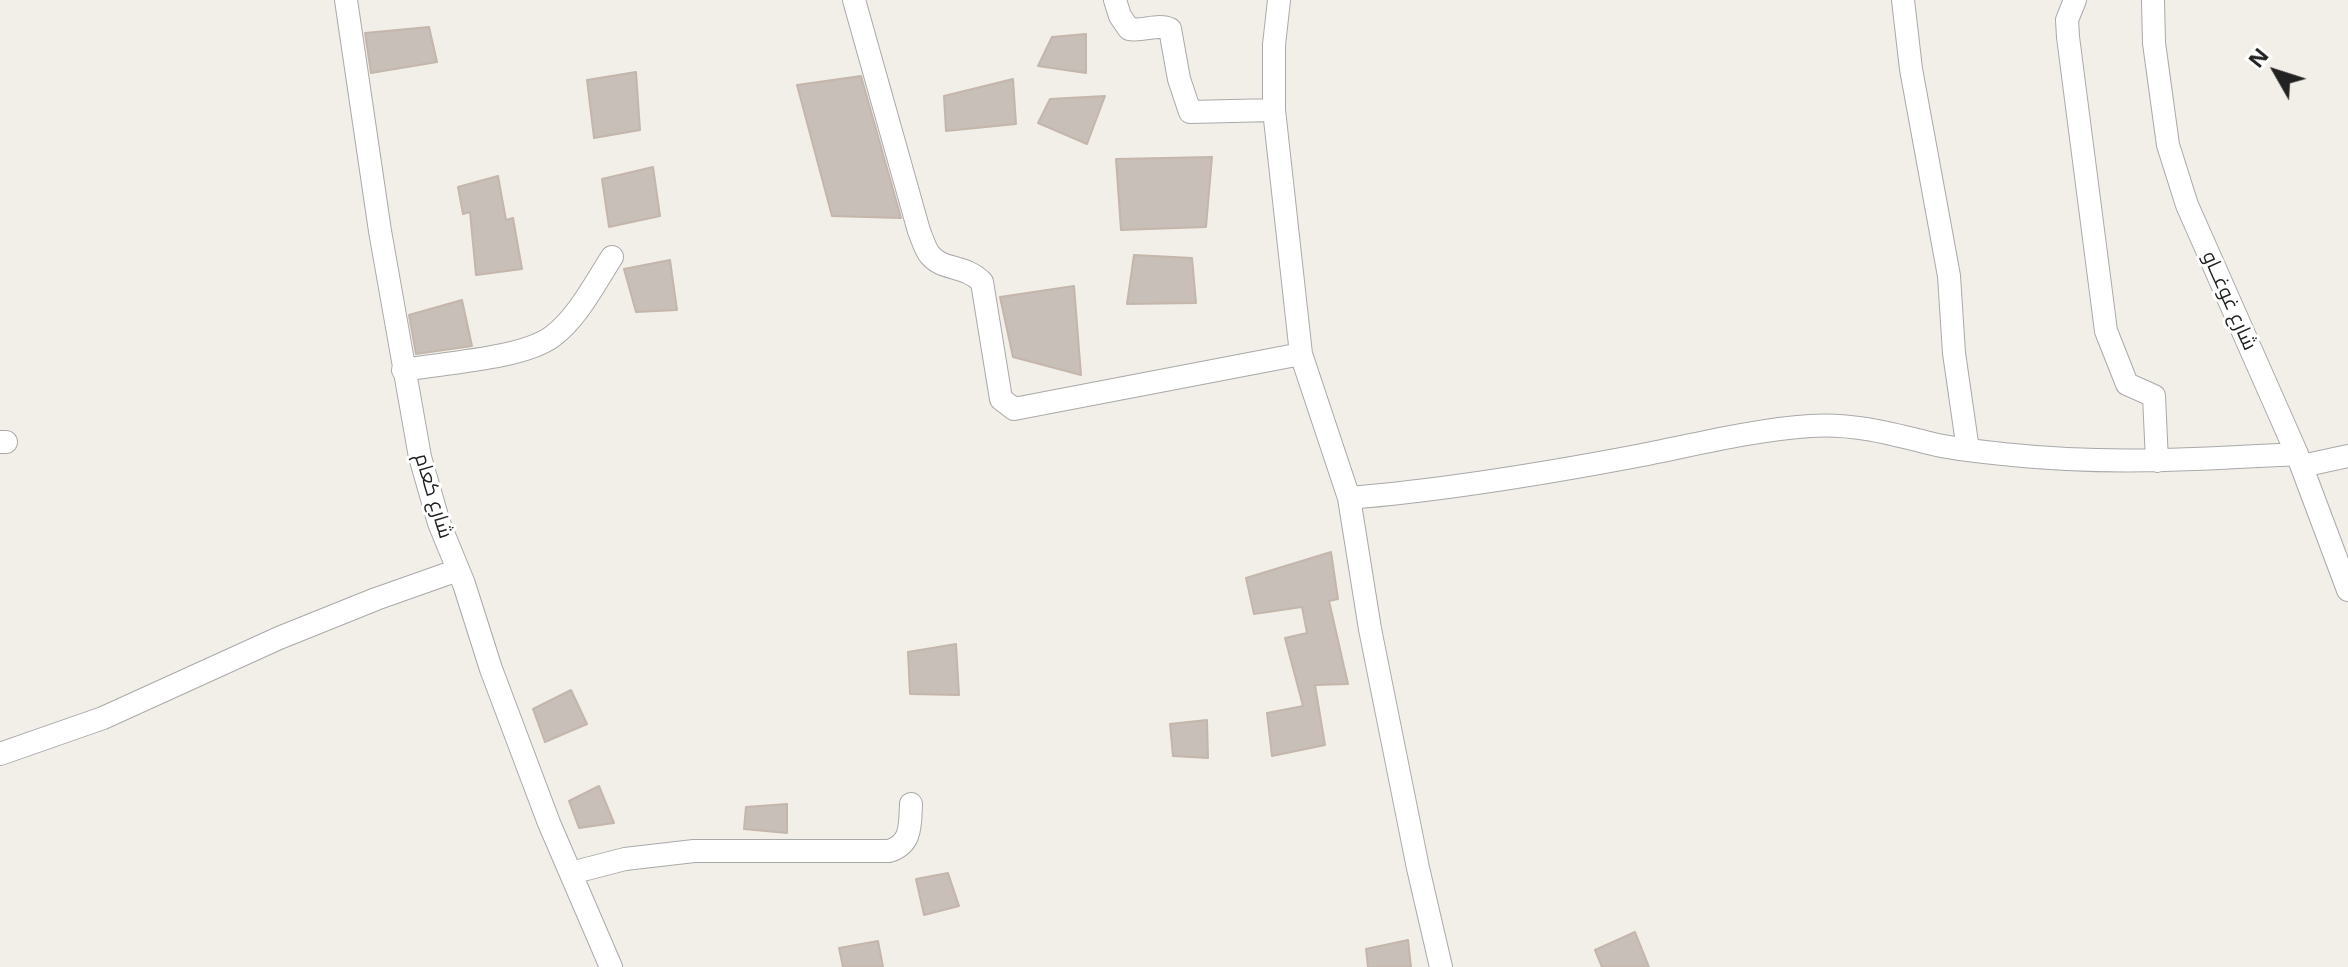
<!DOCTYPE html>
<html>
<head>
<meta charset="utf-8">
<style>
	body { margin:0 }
	#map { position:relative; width:2348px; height:967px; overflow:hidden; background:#f2efe9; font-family:"Noto Sans",sans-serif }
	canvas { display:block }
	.north { position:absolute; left:2236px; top:32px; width:80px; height:80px; -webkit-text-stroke:6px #fff; paint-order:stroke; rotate:309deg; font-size:22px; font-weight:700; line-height:32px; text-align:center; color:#222 }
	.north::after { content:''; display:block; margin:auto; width:28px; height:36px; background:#222; clip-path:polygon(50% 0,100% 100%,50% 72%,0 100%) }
</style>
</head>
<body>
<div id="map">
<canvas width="2348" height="967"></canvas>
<div class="north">N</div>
</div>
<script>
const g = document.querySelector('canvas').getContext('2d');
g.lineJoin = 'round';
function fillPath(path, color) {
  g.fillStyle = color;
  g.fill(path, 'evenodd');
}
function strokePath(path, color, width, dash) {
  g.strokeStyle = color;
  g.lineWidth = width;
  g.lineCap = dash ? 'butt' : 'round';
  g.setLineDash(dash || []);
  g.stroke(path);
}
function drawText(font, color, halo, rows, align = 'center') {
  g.font = font + ' "Noto Sans",Cairo,sans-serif';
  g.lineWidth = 6;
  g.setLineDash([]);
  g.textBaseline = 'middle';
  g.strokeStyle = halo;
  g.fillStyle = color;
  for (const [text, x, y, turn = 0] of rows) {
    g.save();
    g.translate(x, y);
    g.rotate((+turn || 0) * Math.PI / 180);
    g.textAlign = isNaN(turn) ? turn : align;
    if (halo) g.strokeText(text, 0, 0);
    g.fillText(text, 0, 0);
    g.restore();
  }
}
const building = new Path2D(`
	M429,27L437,62L371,73L365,33Z
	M1086,34V73L1038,66L1052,37Z
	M636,72L640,130L594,138L587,80Z
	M861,76L901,218L832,216L797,85Z
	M1013,79L1016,124L946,131L944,96Z
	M1105,96L1087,144L1038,123L1050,99Z
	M1212,157L1206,227L1121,230L1116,159Z
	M653,167L660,216L609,227L602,179Z
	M498,176L506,220L513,218L522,269L476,275L470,212L463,214L458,187Z
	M1134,255L1192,258L1196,303L1127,304Z
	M670,260L677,310L636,312L624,269Z
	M1074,286L1081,375L1013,357L1000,297Z
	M462,300L472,346L416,354L409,315Z
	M1331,552L1338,599L1329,601L1348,684L1315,685L1325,745L1272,756L1267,713L1303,706L1285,638L1307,633L1302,607L1254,614L1246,578Z
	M956,644L959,695L910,694L908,652Z
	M571,690L587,724L545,742L533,709Z
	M1207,720L1208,758L1173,756L1170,724Z
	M599,786L614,823L579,828L569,801Z
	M787,804V833L744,829L746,807Z
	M948,873L959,906L924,915L916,879Z
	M1635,932L1649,967H1602L1595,950Z
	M1408,940L1411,967H1368L1366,949Z
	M878,941L883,967H843L839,948Z`);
fillPath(building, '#c7bfb8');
strokePath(building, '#c4b6ab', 2);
const minor = new Path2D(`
	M346,0L380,231L420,457L439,523L464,584L491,669L549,823L611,967
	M854,0L919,231C922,238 925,249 930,255C943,271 964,264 982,282L1001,399L1014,409L1301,354
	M1115,0L1120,16L1129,29C1142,32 1158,23 1170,29L1179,79L1190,112L1274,110
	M1279,0L1274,45V110L1301,354L1349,498L1370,629L1418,868L1441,967
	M1903,0L1911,69L1949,276L1954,353L1968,450
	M2075,0L2067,20L2068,37L2106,331L2127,384L2154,396L2157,461
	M2153,0L2154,43L2168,145L2187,205L2297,454L2348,590
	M403,370C442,363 523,359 553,336C578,317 595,283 612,257
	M0,442H6
	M2302,466L2348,456
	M1349,498C1446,490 1542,474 1637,456C1694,445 1752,430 1810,426C1852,423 1889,433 1929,443C1956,450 1985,452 2013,455C2108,465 2202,459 2297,454
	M0,754L103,718L279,638L376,599L458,570
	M571,873L625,859L694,851H889C912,844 910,825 911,804`);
strokePath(minor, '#a9a9a9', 24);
strokePath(minor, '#fff', 22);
drawText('20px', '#222', '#fff', [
	["شارع غوغــاو",2229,301,66],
	["شارع كعام",433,496,73]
]);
</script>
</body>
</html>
